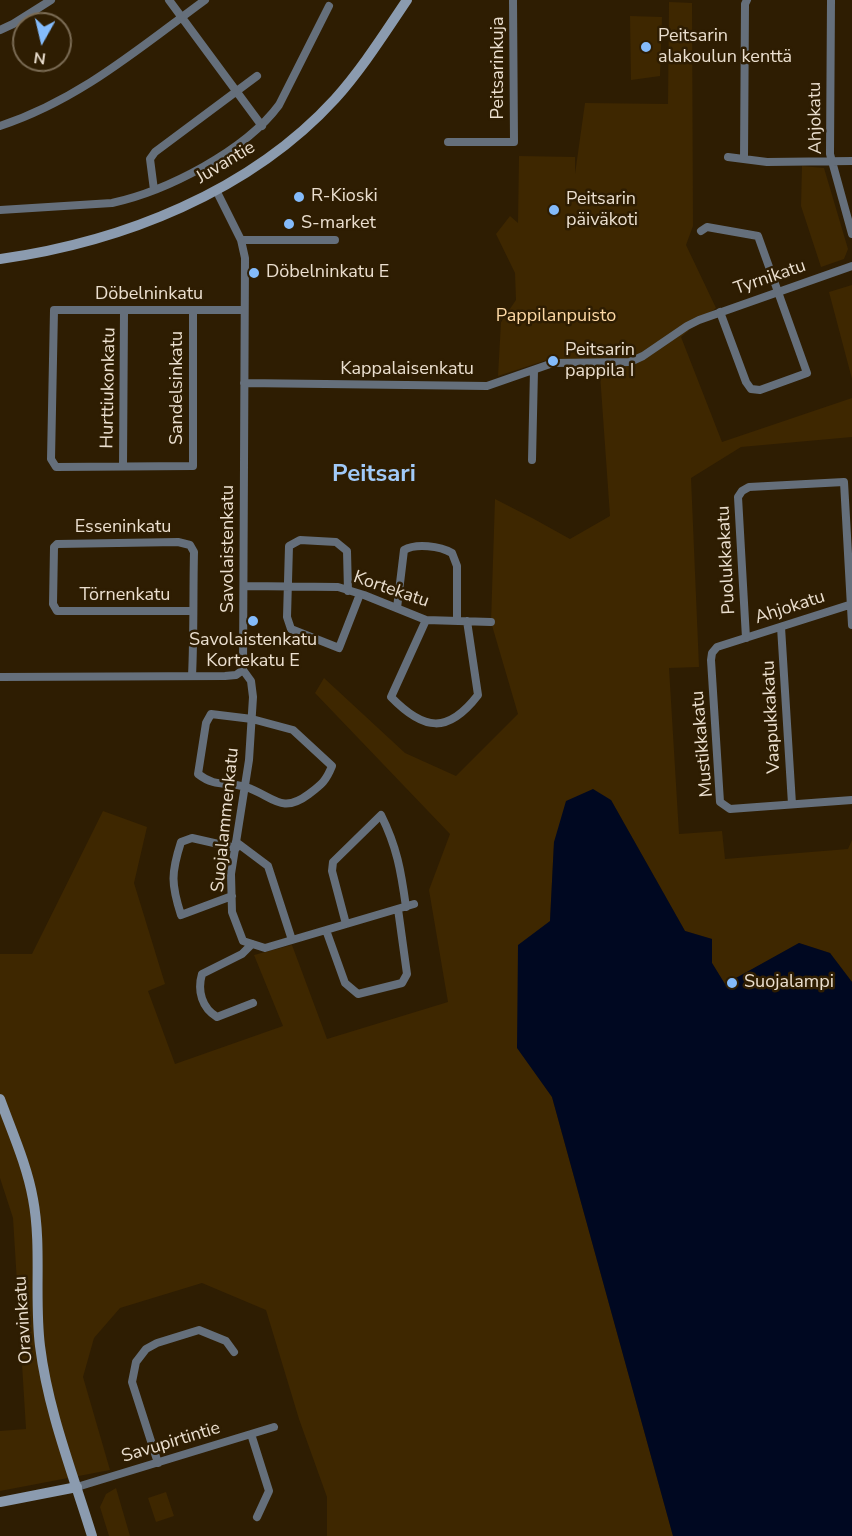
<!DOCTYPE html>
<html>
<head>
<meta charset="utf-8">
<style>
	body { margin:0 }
	#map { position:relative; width:852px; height:1536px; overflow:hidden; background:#2e1d02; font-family:"Nunito Sans",sans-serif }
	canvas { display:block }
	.north { position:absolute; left:12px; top:12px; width:60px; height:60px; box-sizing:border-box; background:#2e1d02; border:2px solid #7a6b54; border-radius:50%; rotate:188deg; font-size:16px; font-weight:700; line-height:24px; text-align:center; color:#ebdfcf }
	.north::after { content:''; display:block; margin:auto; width:21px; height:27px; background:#84bbfb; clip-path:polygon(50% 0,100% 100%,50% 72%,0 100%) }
</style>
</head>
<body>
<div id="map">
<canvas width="852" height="1536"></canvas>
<div class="north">N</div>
</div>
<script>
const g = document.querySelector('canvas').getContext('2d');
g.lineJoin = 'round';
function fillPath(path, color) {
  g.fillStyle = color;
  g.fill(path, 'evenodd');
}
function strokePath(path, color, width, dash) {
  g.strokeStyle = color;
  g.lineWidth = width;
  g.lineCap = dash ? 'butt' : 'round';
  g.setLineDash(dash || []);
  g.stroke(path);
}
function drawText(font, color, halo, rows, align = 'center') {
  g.font = font + ' "Nunito Sans",sans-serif';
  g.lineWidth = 5;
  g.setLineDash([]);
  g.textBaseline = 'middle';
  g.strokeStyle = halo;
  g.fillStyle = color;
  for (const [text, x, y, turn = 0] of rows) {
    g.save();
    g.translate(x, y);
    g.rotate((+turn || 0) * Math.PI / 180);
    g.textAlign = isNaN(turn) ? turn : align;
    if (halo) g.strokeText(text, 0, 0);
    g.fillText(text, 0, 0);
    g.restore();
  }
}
fillPath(new Path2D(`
	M669,2L692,3L693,226L686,245L716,308L681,337L722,442L852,398V437L741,447L691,478L699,667L669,668L679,834L722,831L725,859L848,849L852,840V982L830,953L799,943L725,985L712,963V939L685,931L611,800L554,842L550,921L517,1047L552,1097L673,1536H327V1497L299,1419L266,1310L202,1283L120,1308L94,1338L83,1377L110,1470L0,1491V1431L26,1429L13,1218L0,1178V954H32L103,811L147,827L134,883L165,984L148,991L175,1064L283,1026L254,955L292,945L327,1039L448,1002L429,890L450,834L315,693L324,678L405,753L456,776L518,714L491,622L495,499L534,519L570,539L610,516L599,360H547L498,376L501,322L516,300L515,273L496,234L510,216L518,223L519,156L575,157V174L585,103L668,104Z
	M630,16L662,17L660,76L631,80Z
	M802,166L824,168L848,249L844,259L821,267L801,206Z
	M852,285V379L829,292Z
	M116,1488L130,1536H109L100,1507L106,1494Z
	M166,1492L174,1516L156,1522L148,1498Z`), '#3e2700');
fillPath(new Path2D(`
	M593,789L611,800L685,931L712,939V963L725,984L799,943L830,953L852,982V1536H673L552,1097L517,1048L518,945L550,921L554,842L566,801Z`), '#000821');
strokePath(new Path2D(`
	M169,0L262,126
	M831,0L830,154L852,234
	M0,30L13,24L51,0
	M0,126C79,100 138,49 205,0
	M448,142H514L513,0
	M728,157L767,162L852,161
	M744,159L745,4L747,0
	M154,190L150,159L155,152L257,76
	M0,210L112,203C167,191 245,151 279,105L329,6
	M701,231L707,227L758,236L807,373L760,390L751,389L746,382L720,312
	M241,240H335
	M193,311V466L56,467L51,459L54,310H244
	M244,383L487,386L553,363L630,362L643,356L687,326L699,320L852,266
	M532,460L534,370
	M123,466L124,311
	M244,586L338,587L364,595L426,620L491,622
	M348,591L347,551L336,542L300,540L289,546L287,617L291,629L339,648L360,594
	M852,604L717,647L712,653L711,660L720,802L730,809L852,800
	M397,608L404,550C416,543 440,546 452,553L457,566V621
	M426,620L391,697C424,731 448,734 478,695L467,621
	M781,627L792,804
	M746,638L738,497L742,491L749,487L844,482L852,625
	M243,670L251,681L253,697L249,760L231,874L232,912L243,941L265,948L414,904
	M192,676C194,635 193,593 194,552L190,545L178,542L57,544L54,547L53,604L57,611H193
	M0,677L225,676L236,675L243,670L245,258L241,240L216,190
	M211,714L252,719L293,730L332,766C326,781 322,784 309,794C281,815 273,796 246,787C226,781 216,788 198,774L206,723Z
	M236,842L268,866L292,940
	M232,896L181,915C171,884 171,873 181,842L192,838L236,848
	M346,924L332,871L333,862L381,815C397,847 401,871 406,907
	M326,930L345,983L358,994L402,983L407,974L398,909
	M252,944L242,954L202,974C197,991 202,1008 217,1017L253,1003
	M251,1434L269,1491L257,1517
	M158,1463L132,1382L136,1362L146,1349L157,1343L199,1330L226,1341L234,1352
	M77,1487L274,1427`), '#656f7b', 8);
strokePath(new Path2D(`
	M0,259C122,242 250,192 335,99C362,69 384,34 407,0
	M0,1099C12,1132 27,1165 33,1199C42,1247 34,1298 40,1346C48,1411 73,1474 92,1536
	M0,1502L77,1487`), '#8b9baf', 10);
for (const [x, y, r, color] of [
	[646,47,6,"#84bbfb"],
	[299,197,6,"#84bbfb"],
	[554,210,6,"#84bbfb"],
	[289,224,6,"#84bbfb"],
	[254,273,6,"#84bbfb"],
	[553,361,6,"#84bbfb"],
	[253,621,6,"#84bbfb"],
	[732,983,6,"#84bbfb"]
]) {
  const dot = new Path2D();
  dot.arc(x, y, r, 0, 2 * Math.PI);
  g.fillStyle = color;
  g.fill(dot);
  strokePath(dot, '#2e1d02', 2);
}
drawText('18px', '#ebdfcf', '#2e1d02', [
	["Peitsarin",658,37],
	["alakoulun kenttä",658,58],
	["R-Kioski",311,197],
	["Peitsarin",566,200],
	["päiväkoti",566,221],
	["S-market",301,224],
	["Döbelninkatu E",266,273],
	["Peitsarin",565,351],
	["pappila I",565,372],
	["Savolaistenkatu",253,641,"center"],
	["Kortekatu E",253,662,"center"],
	["Suojalampi",744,983]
], 'left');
drawText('18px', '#ebdfcf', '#2e1d02', [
	["Peitsarinkuja",499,68,-90],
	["Ahjokatu",816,118,-91],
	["Juvantie",226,163,-31],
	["Tyrnikatu",770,278,-19],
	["Döbelninkatu",149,295],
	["Kappalaisenkatu",407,370],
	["Hurttiukonkatu",109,388,-89],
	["Sandelsinkatu",178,388,-90],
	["Esseninkatu",123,528],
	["Savolaistenkatu",229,549,-90],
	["Puolukkakatu",727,560,-93],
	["Kortekatu",391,590,19],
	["Törnenkatu",125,596],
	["Ahjokatu",790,608,-18],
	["Vaapukkakatu",772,717,-93],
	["Mustikkakatu",703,744,-95],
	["Suojalammenkatu",226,820,-84],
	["Oravinkatu",24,1320,-94],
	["Savupirtintie",171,1443,-17]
]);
drawText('18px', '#fed9a5', '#2e1d02', [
	["Pappilanpuisto",556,317]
]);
drawText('bold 24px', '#a1caf9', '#2e1d02', [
	["Peitsari",374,475]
]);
</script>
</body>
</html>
